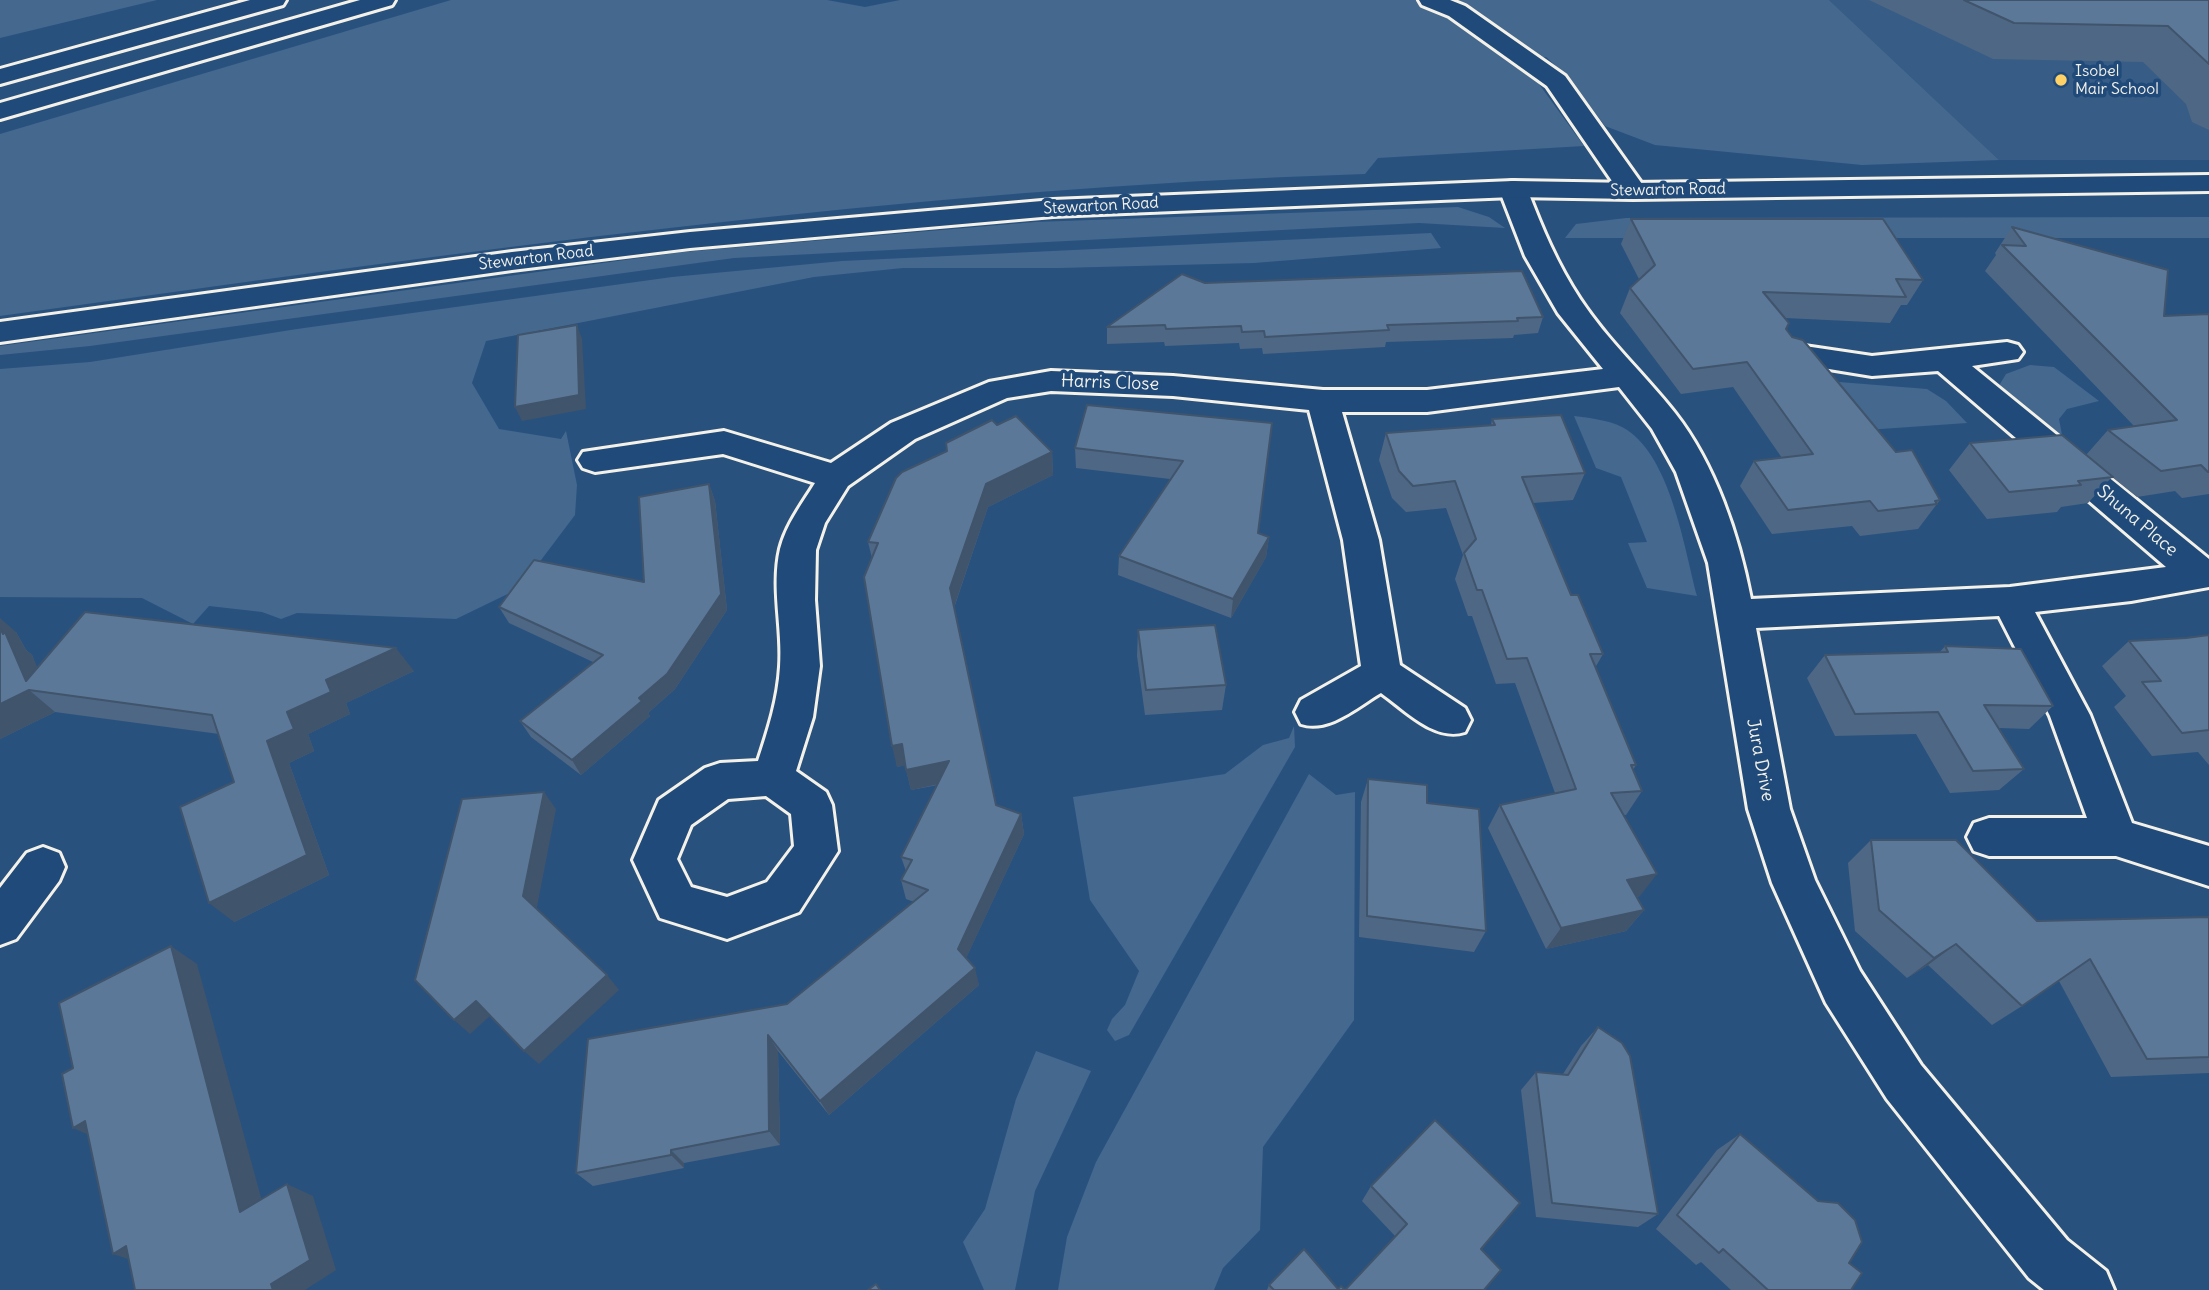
<!DOCTYPE html>
<html>
<head>
<meta charset="utf-8">
<style>
	body { margin:0 }
	canvas { display:block; background:#28517e }
</style>
</head>
<body>
<canvas width="2209" height="1290"></canvas>
<script>
const g = document.querySelector('canvas').getContext('2d');
g.lineJoin = 'round';
function fillPath(path, color) {
  g.fillStyle = color;
  g.fill(path, 'evenodd');
}
function strokePath(path, color, width, dash) {
  g.strokeStyle = color;
  g.lineWidth = width;
  g.lineCap = dash ? 'butt' : 'round';
  g.setLineDash(dash || []);
  g.stroke(path);
}
function drawText(font, color, halo, rows, align = 'center') {
  g.font = font + ' Delius,sans-serif';
  g.lineWidth = 7;
  g.setLineDash([]);
  g.textBaseline = 'middle';
  g.strokeStyle = halo;
  g.fillStyle = color;
  for (const [text, x, y, turn = 0] of rows) {
    g.save();
    g.translate(x, y);
    g.rotate((+turn || 0) * Math.PI / 180);
    g.textAlign = isNaN(turn) ? turn : align;
    if (halo) g.strokeText(text, 0, 0);
    g.fillText(text, 0, 0);
    g.restore();
  }
}
fillPath(new Path2D(`
	M1829,0H2209V160H1999Z`), '#375d86');
fillPath(new Path2D(`
	M0,0H157L0,38Z
	M451,0H827L865,7L900,0H1829L1999,160L1862,165L1655,145L1605,126L1568,77L1546,57L1523,62L1584,146L1378,158L1365,174C907,188 453,253 0,316V134Z
	M1458,207L1489,217L1505,228L1419,223L734,258L90,346L0,355V346L683,252L1035,222Z
	M2209,217V238H1565L1576,224L1626,218Z
	M1431,233L1441,248L1254,263L1059,268H903L814,277L486,341L472,383L499,429L561,439L566,431L577,485L575,515L520,588L456,619L297,613L281,619L262,612L209,606L193,624L142,598L0,597V369L90,362L297,329L672,277L842,261Z
	M2030,365L2054,367L2099,401L2067,409L2059,419L2062,435L2002,392L2000,384L2006,374Z
	M1814,380L1927,389L1946,401L1967,423L1852,431Z
	M1574,416C1590,418 1608,420 1622,427C1670,452 1684,547 1697,596L1647,588L1628,543L1647,542L1621,477L1596,468Z
	M1294,726L1295,747L1129,1035L1115,1041L1107,1030L1112,1019L1125,1005L1139,971L1090,900L1073,797L1225,774L1263,745L1289,738Z
	M1309,774L1336,795L1355,792L1354,1020L1263,1147L1260,1230L1223,1268L1214,1290H1058L1067,1237L1096,1162Z
	M1036,1051L1091,1071L1035,1191L1015,1290H984L963,1242L985,1209L1016,1099Z`), '#45688e');
const minor = new Path2D(`
	M1419,0H1450L1465,6L1565,76L1647,191L1643,197H1623L1547,86L1449,16L1422,5Z
	M1513,181L1523,183L1527,189C1542,228 1557,264 1580,299C1607,340 1644,374 1675,413C1715,464 1739,536 1751,599L2010,587L2166,567L1938,371L1872,376L1780,361L1775,354L1780,347L1791,344L1872,356L2007,342L2018,345L2023,352L2018,359L1972,366L2209,559V587L2131,601L2035,612L2090,715L2132,823L2209,846V886L2116,856H1989L1974,851L1967,837L1974,823L1989,818H2087L2050,716L1999,616L1756,628L1790,809L1815,880L1860,971L1921,1065L2067,1240L2106,1271L2114,1290H2044L2029,1278L1887,1099L1826,1003L1772,883L1748,809L1708,563L1676,472L1652,429L1619,387L1427,412H1342L1379,540L1400,665L1465,708L1471,720L1465,732C1435,742 1405,710 1381,693C1357,707 1329,733 1301,724L1295,712L1301,700L1361,666L1343,540L1309,410L1173,396L1051,391L1007,398L915,439L848,486L825,523L816,550L815,600L820,666L813,717L796,771L826,792L832,805L838,851L799,912L727,939L660,918L633,860L659,800L705,768L720,763L758,761C768,730 778,700 780,667C783,629 771,588 780,549C786,525 802,504 815,483L723,454L595,472L583,468L578,460L583,452L724,431L831,463L891,423L989,382L1051,371L1173,376L1323,390H1427L1603,369L1558,313L1525,256L1499,189L1503,183ZM766,796L791,814L794,846L767,882L727,897L691,887L677,859L691,825L728,799Z
	M43,847L59,853L65,867L59,881L16,939L0,945V888L27,853Z`);
const major = new Path2D(`
	M2209,175V191L1633,199L1513,197L1053,216L690,248L512,270L0,342V322L512,252L690,232L1053,200L1513,181L1633,183Z`);
const highway = new Path2D(`
	M250,0H286L283,5L0,84V69Z
	M360,0H395L392,5L0,119V103Z`);
strokePath(minor, '#f4f1e8', 6);
strokePath(major, '#f4f1e8', 6);
strokePath(highway, '#f4f1e8', 6);
fillPath(minor, '#1f4a7a');
fillPath(major, '#1f4a7a');
fillPath(highway, '#1f4a7a');
fillPath(new Path2D(`
	M1869,0H2209V130L2192,122L2186,104L2143,62L1993,59Z
	M1631,219L1923,280L1907,305H1901L1890,323L1785,318L1786,329L1792,337L1940,500L1918,529L1860,536L1852,526L1772,534L1740,486L1754,461L1782,458L1733,387L1681,394L1620,313L1630,288L1639,279L1621,244Z
	M2012,227L2164,316L2209,314V494L2182,498L2175,491L2137,497L2112,477L2088,503L2061,507L2057,512L1987,519L1949,470L1970,443L2086,455L2108,430L2134,426L1985,271L1996,255L1995,253Z
	M1205,283L1543,317L1538,333L1514,335L1513,338L1386,342L1385,347L1263,354L1262,348L1240,349L1239,343L1165,346L1164,342L1107,344V327Z
	M1492,419L1585,473L1573,500L1533,503L1571,595L1603,654L1595,668L1636,765L1633,770L1642,791L1626,815H1623L1640,896L1636,897L1644,910L1626,931L1546,949L1488,828L1500,805L1555,793L1515,683L1496,684L1472,616H1468L1455,579L1463,555L1446,508L1406,512L1392,498L1379,460L1386,433L1491,425Z
	M1272,423L1258,533L1269,537L1266,557L1231,618L1118,575L1119,556L1170,479L1076,468L1075,448Z
	M997,425L1052,452L1053,475L988,507L954,608L996,805L1021,814L1024,834L966,958L979,985L829,1115L778,1051L780,1145L684,1163V1168L593,1186L576,1173L914,902L906,899L901,880L906,871L901,857L938,785L911,790L905,765L897,767L872,558L868,542L947,451Z
	M709,484L715,501L727,610L675,689L648,713L650,716L581,775L531,737L520,721L593,662L509,623L499,607L644,582Z
	M1138,630L1226,685L1222,710L1145,715L1137,656Z
	M16,632L26,650L32,655L37,668L414,671L346,703L350,714L308,734L314,751L289,763L329,875L234,922V782L219,734L55,712L0,739Z
	M2209,635V765L2198,752L2152,756L2114,707L2126,696L2102,666L2129,641L2186,638Z
	M1945,646L2053,706L2029,729L1999,728L2024,769L1999,790L1950,793L1916,734L1835,736L1807,678L1825,655L1939,653Z
	M1368,779L1427,803L1486,931L1474,952L1359,937L1361,802Z
	M1871,840L2037,921L2209,917V1073L2111,1077L2059,981L2022,1006L1992,1025L1928,965L1907,978L1855,931L1848,863Z
	M1598,1027L1658,1214L1638,1227L1536,1217L1521,1090L1536,1072L1563,1074L1581,1046Z
	M1740,1134L1849,1263L1851,1290H1731L1701,1262L1696,1265L1656,1229L1717,1150Z
	M1371,1186L1481,1249L1484,1290H1267L1269,1285L1345,1290L1395,1236L1362,1201Z`), '#4e6784');
fillPath(new Path2D(`
	M577,325L582,339L586,409L522,421L515,407Z
	M1052,452L1053,475L988,507L953,610L950,588L986,484Z
	M709,484L715,501L727,610L675,689L648,713L650,716L581,775L572,760L639,698Z
	M1269,537L1266,557L1231,618L1233,599Z
	M0,618L16,632L26,650L32,655L48,693L26,681L0,628Z
	M396,648L414,671L346,703L350,714L308,734L314,751L289,763L329,875L234,922L209,903L267,741L287,712L326,680Z
	M29,690L55,712L0,739V704Z
	M902,744L907,765L897,767L892,746Z
	M949,761L953,781L911,790L906,770Z
	M544,792L556,809L536,912L523,896Z
	M1021,814L1024,834L962,967L958,949Z
	M1657,874L1640,896L1611,902L1627,880Z
	M1644,910L1626,931L1546,949L1561,928Z
	M1956,944L1928,965L1907,978L1934,958Z
	M171,946L197,964L268,1223L240,1212Z
	M975,968L979,985L829,1115L820,1101Z
	M607,975L619,990L539,1064L524,1051Z
	M476,1001L491,1015L470,1034L454,1020Z
	M768,1035L778,1051L780,1145L769,1131Z
	M85,1121L105,1142L73,1128Z
	M671,1150L684,1163V1168L671,1155Z
	M287,1184L313,1196L336,1270L305,1290H273L271,1284Z
	M126,1246L146,1265L113,1254Z`), '#40546b');
const building = new Path2D(`
	M1964,0H2209V64L2168,26L2014,23Z
	M1631,219H1883L1923,280L1896,279L1906,297L1763,292L1789,323L1786,329L1792,337L1803,340L1896,452L1912,450L1940,500L1935,501L1937,504L1878,511L1870,501L1788,510L1754,461L1813,454L1747,362L1693,369L1630,288L1655,265Z
	M2012,227L2168,270L2164,316L2209,314V472H2208L2201,465L2161,471L2108,430L2177,420L2002,245L2026,246Z
	M1522,271L1543,317L1517,318L1518,321L1387,325L1389,330L1265,337L1264,331L1242,332L1241,326L1166,329L1165,325L1107,327L1182,274L1205,283Z
	M577,325L579,395L515,407L518,335Z
	M1087,405L1272,423L1258,533L1269,537L1233,599L1119,556L1183,461L1075,448Z
	M1561,415L1585,473L1522,477L1571,595H1578L1603,654H1590L1636,765H1631L1642,791L1611,793L1657,874L1627,880L1644,910L1561,928L1500,805L1576,789L1527,658L1507,659L1482,590H1477L1464,553L1476,539L1455,481L1413,486L1399,471L1386,433L1495,425L1492,419Z
	M1016,416L1052,452L986,484L950,588L996,805L1021,814L958,949L975,968L820,1101L768,1035L769,1131L671,1150V1155L576,1173L588,1039L787,1004L928,890L901,880L912,860L901,857L949,761L906,770L902,744L892,746L864,577L878,543L868,542L896,478L902,472L947,451L946,443L992,420L997,425Z
	M2062,435L2113,477L2078,481L2081,485L2009,492L1970,443Z
	M709,484L721,594L667,674L639,698L642,701L572,760L520,721L603,655L499,607L534,560L644,582L639,497Z
	M85,612L396,648L326,680L331,692L287,712L294,729L267,741L307,855L209,903L180,807L234,782L212,715L29,690L0,704V628L3,634L5,632L26,681Z
	M1215,625L1226,685L1146,690L1138,630Z
	M2209,635V730L2182,733L2142,682L2161,681L2129,641L2186,638Z
	M1945,646L2021,649L2053,706L1984,705L2024,769L1973,771L1938,712L1855,714L1825,655L1948,652Z
	M1368,779L1427,785V803L1479,809L1486,931L1367,916Z
	M544,792L523,896L607,975L524,1051L476,1001L454,1020L415,980L462,799Z
	M1871,840H1956L2037,921L2209,917V1057L2147,1059L2090,959L2022,1006L1956,944L1934,958L1879,910Z
	M171,946L240,1212L287,1184L310,1260L271,1284L273,1290H135L126,1246L113,1254L85,1121L73,1128L62,1074L73,1068L59,1003Z
	M1598,1027L1622,1043L1630,1056L1658,1214L1552,1203L1536,1072L1568,1075Z
	M1435,1120L1520,1203L1481,1249L1501,1270L1484,1290H1274L1269,1285L1304,1249L1338,1289L1341,1286L1345,1290L1407,1224L1371,1186Z
	M1740,1134L1818,1201L1838,1203L1855,1220L1862,1242L1849,1263L1862,1273L1851,1290H1768L1723,1249L1719,1253L1677,1215Z
	M876,1284L880,1290H868Z`);
fillPath(building, '#5b7899');
strokePath(building, '#40546b', 2);
for (const [x, y, r, color] of [
	[2061,80,7,"#ffd166"]
]) {
  const dot = new Path2D();
  dot.arc(x, y, r, 0, 2 * Math.PI);
  g.fillStyle = color;
  g.fill(dot);
  strokePath(dot, '#1f4a7a', 2.5);
}
drawText('16px', '#f4f1e8', '#1f4a7a', [
	["Isobel",2075,71],
	["Mair School",2075,89]
], 'left');
drawText('16px', '#f4f1e8', '#1f4a7a', [
	["Stewarton Road",1668,190,-1],
	["Stewarton Road",1101,206,-3],
	["Stewarton Road",536,258,-7]
]);
drawText('18px', '#f4f1e8', '#1f4a7a', [
	["Harris Close",1110,383,2],
	["Shuna Place",2137,521,40],
	["Jura Drive",1760,760,79]
]);
</script>
</body>
</html>
